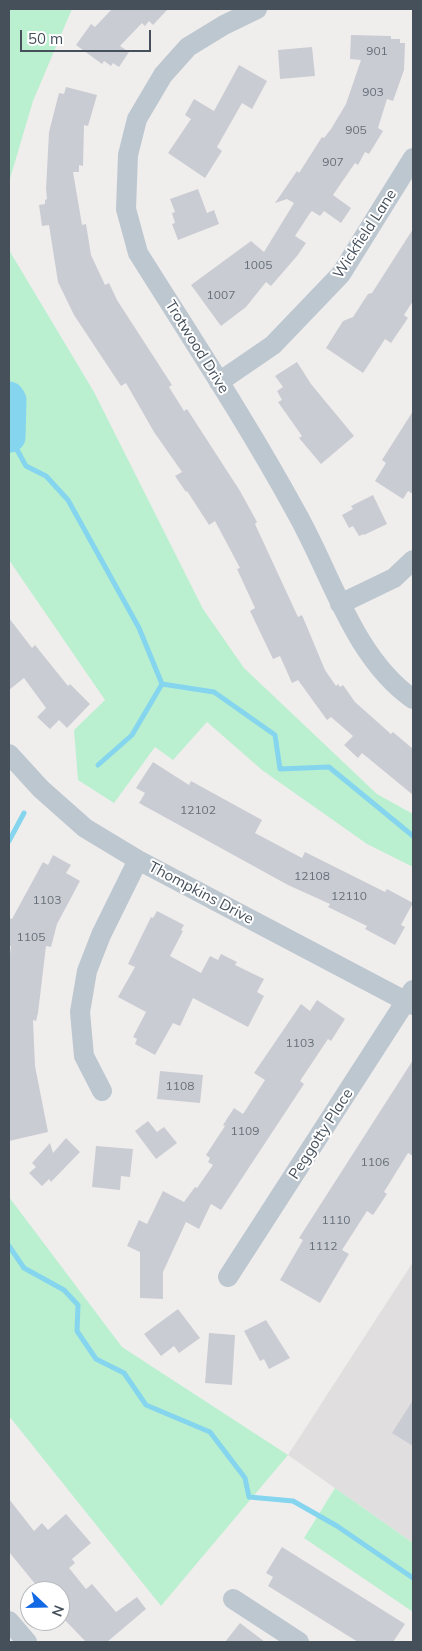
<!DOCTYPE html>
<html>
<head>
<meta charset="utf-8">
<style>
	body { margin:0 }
	#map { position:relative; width:422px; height:1651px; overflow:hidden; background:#f0eded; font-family:Mulish,sans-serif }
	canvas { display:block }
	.frame { position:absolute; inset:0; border:10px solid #45505b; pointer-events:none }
	.north { position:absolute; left:20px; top:1581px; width:50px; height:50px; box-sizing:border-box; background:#fff; border:1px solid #b5b9bd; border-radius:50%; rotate:111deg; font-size:14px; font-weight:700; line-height:20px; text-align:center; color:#45505b }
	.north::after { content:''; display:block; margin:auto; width:18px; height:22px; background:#1368e4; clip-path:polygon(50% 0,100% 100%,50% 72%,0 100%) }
	.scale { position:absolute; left:20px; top:30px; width:131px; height:22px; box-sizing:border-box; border:2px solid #45505b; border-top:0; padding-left:6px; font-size:15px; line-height:18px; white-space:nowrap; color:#45505b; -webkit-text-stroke:4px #fff; paint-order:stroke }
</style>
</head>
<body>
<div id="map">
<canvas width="422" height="1651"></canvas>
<div class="frame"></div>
<div class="north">N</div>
<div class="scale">50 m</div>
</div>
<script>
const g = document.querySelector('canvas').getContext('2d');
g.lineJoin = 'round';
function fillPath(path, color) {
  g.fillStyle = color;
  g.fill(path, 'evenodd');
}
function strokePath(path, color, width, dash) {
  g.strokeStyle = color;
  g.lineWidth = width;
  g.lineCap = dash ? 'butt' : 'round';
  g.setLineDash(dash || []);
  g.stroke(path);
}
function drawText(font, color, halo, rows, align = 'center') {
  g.font = font + ' Mulish,sans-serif';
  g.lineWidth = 4;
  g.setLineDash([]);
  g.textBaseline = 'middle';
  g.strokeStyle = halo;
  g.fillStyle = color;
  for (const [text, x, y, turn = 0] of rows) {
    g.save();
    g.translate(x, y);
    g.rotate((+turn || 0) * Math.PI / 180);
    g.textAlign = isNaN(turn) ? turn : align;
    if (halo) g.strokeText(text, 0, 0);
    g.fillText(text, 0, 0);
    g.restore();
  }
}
fillPath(new Path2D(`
	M413,1262V1543L288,1455Z`), '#e1dedf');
fillPath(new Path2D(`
	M9,9H72L33,101L9,182Z
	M9,250L94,392L203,609L244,668L377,794L413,814V867L367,844L262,770L207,722L173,760L155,747L114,803L78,780L74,730L105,700L9,560Z
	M9,1197L122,1347L288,1455L161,1606L9,1416Z
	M335,1488L413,1543V1612L304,1538Z`), '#baf0d0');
strokePath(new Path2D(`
	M10,437L26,466L46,476L68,500L139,628L162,684L132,735L98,765
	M162,684L214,692L275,735L280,769L329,767L413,836
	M9,841L24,813
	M9,1246L24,1268L64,1290L78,1305L77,1331L96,1359L124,1373L146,1405L210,1432L245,1478L249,1497L293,1501L337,1526L413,1578`), '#85d5ee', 5);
strokePath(new Path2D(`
	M9,397L11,400L10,437`), '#85d5ee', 31);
fillPath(new Path2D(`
	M112,9H168L153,25L149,21L145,26L142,23L120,46L129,52L119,67L113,63L111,66L104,61L102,64L76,45L91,24L95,27Z
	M351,35L391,36V39H400V43H405L404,70L393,101L387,99L378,128L383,131L369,154L365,152L358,165L355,163L333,195L351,208L341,223L324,211L320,216L312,211L310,213L295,236L306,243L297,256L271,286L266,282L246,307L221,326L191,285L251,241L264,252L294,203L287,199L275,203L297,171L299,173L322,137L324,138L331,129L346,104L361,60L350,59Z
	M312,47L315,76L280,79L278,50Z
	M239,65L267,81L252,109L242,103L217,147L222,151L205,178L168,153L191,119L185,115L194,99L214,111Z
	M66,87L97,95L88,126L84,125L83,166L79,165V172H73L82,225L86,224L91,255L105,285L109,283L117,300L172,385L169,387L184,411L187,409L240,491L257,522L255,524L298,617L302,615L325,670L336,686L338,684L340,687L343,685L355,702L391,734L393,732L413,749V795L362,753L358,758L344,745L353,736L331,717L327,720L298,680L292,683L280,656L273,659L250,611L255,608L237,569L240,568L215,521L209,525L187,491L186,492L175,476L182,472L154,432L126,383L121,386L74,315L58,282L49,225L42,226L39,205L45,204V200L47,199L46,189L49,132L59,93L64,94Z
	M198,189L207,213L214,210L219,224L178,240L172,224L175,223L172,213L175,212L170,199Z
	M413,229V301L404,315L408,318L391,343L385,339L363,373L326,348L343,321L353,317L368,294L372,293Z
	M297,362L311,384L354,436L321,464L299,438L302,436L278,402L282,400L277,391L283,387L275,376Z
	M413,411V494L408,491L403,499L375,481L386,463L382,460Z
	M373,495L387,524L364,535V534L359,536L353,526L349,528L342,515L353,509L351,506Z
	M9,618L32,648L35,645L68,686L70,684L90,704L67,728L59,720L50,729L37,717L46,708L24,678L9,690Z
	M153,762L189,785L191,781L262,820L255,833L302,858L305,852L385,892L387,889L413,903L401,925L405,927L395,945L365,929L367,926L328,907L330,904L288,885L139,803L145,793L136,788Z
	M53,855L71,865L66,873L80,881L57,924L51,947L46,946L38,1013L36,1021L33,1020L35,1066L48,1132L9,1141V963L11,946H9V918L12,919L43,862L48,865Z
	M157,911L184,925L181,930L183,931L170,956L201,973L210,956L218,960L221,954L237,962L235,965L264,979L257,992L264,996L248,1027L193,998L180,1026L173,1023L155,1055L135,1044L137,1039L133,1037L146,1012L118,997L135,967L128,964L151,917L153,918Z
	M317,1000L345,1019L331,1041L328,1039L300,1081L304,1084L221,1210L211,1204L199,1229L186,1222L163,1272V1299L140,1298V1252L127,1246L139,1220L147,1224L163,1191L184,1202L195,1187L197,1188L213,1165L208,1162L210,1158L206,1155L225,1126L223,1125L234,1108L243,1114L265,1080L254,1073L301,1004L310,1011Z
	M413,1060V1156L408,1153L384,1192L387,1194L373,1215L367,1211L342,1250L349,1254L320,1303L280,1280L303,1240L299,1238Z
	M160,1071L203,1075L200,1103L157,1099Z
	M148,1121L157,1132L164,1127L177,1143L156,1159L135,1131Z
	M66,1138L80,1152L51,1182L49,1179L42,1186L29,1173L36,1167L32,1163L50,1143L53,1153Z
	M96,1146L133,1149L130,1177L121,1176L120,1190L92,1187Z
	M178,1309L200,1338L179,1353L174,1346L161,1356L144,1334Z
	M266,1320L290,1358L269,1369L264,1359L260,1361L244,1331Z
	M209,1333L235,1335L232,1385L205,1383Z
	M413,1400V1446L392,1433Z
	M9,1499L34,1531L42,1523L48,1530L66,1514L91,1543L72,1559L75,1563L69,1568L86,1589L92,1584L116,1612L137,1597L146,1609L107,1642H86L60,1615V1591H41L9,1552Z
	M282,1547L405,1624L393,1642H358L268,1586L273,1577L266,1573Z
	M240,1623L265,1642H225Z`), '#caccd3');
strokePath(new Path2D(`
	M257,9L224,25L188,47L163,75L137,119L128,155L126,209L138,253C192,339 248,424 296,512C331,573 353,657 413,699
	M219,382L273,345L341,274L413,158
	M340,604L394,578L413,560
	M9,754L41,789L85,828L138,860L413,1005
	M102,1091L84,1056L80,1012L87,971L101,935L138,860
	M228,1277L413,990
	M233,1599L299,1642
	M9,1621L27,1642`), '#bdc7d0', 20);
drawText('12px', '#666f79', null, [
	["901",377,51],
	["903",373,92],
	["905",356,130],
	["907",333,162],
	["1005",258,265],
	["1007",221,295],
	["12102",198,810],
	["12108",312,876],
	["12110",349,896],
	["1103",47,900],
	["1105",31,937],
	["1103",300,1043],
	["1108",180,1086],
	["1109",245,1131],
	["1106",375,1162],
	["1110",336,1220],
	["1112",323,1246]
]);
drawText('15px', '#45505b', '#fff', [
	["Wickfield Lane",365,234,-57],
	["Trotwood Drive",197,347,58],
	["Thompkins Drive",201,893,28],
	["Peggotty Place",321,1134,-57]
]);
</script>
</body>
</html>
